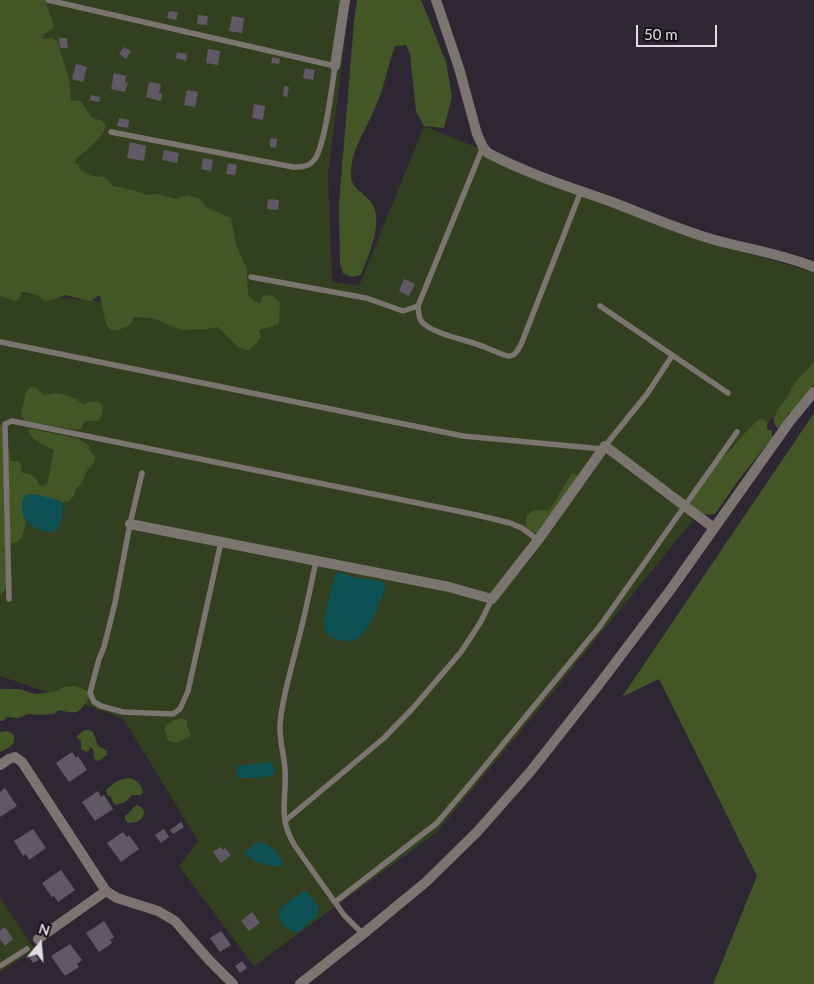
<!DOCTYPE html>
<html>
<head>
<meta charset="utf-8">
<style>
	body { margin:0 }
	#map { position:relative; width:814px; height:984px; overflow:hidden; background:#2f2633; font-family:Lato,sans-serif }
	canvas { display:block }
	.north { position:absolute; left:15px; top:919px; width:50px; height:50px; -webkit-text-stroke:4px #151116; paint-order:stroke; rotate:17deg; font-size:14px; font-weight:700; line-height:20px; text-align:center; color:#e0dae2 }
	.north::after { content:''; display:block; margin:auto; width:18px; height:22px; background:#e0dae2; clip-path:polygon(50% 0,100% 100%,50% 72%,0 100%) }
	.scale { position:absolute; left:636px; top:25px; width:81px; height:22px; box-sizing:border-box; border:2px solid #e0dae2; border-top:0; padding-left:6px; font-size:15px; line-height:18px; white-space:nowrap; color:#e0dae2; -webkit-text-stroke:4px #151116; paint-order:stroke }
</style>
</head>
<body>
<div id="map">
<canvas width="814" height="984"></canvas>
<div class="north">N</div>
<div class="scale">50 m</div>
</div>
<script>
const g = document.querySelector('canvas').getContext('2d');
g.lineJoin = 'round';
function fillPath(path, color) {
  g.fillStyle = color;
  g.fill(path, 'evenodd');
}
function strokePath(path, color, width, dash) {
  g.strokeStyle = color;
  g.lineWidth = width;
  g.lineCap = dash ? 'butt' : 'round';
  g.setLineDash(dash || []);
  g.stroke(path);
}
fillPath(new Path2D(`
	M36,0H350L328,173L332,282L359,286L424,126L714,244L814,272V364L706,504L526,725L437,832L254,966L179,866L198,841L123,718L0,676V291L234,316L223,218L68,172Z
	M0,898L35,950L0,972Z`), '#32401f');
fillPath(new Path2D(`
	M0,0H45L53,23V29L44,34L43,39L52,38L57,41L69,79L71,101C86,98 83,110 92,117C97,121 99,117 106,125C104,137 85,151 76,159L75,163L79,164L80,170L92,176L104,177L108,180L113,186L133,190L146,195L158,194L176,199L187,195L200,199L206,207L231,218L236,245L247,269L248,295L256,302L260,303L263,295L273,296L280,302L279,324L259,330L261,336L256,344L248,350L239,348L218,327L207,329L181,330L153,318L134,317L129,326L118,330H111L106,325L100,296H98L91,301L84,300L66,295L55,299L45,301L37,295L22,292C16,308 11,297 0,296Z
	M357,0H421L446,62L452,97L444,128L424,126L416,111L410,54L406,45L395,46C388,66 384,88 375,108C366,130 350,151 351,176C351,188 364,193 371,202C385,221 368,256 361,275L352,277L343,273L340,263L339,204L354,22Z
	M814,362V384L812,387L810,393L796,410L788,413L782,425L778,428C767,420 781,405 787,398C790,394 790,390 792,387C798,378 807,370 814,362Z
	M31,387H35C38,389 41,394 45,395C48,395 50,394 53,393C65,393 74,397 83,404C92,401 97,399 103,406L101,417L99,421H87L84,422L81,429L77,430L25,421L21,414L26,392Z
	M814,413V984H714V982L757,876L659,679L622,697Z
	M764,419L767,423V429L772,431V438L738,481L715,514C699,516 696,511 687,498L717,461L730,451L742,436L758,420Z
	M0,425L5,428L11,461H18L22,466L20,472C32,475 34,474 40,486L47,485L54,450C44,445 32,441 28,430L32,429L78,439L89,445V450L95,456L94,462L88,469L81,484L76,488L74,496L69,501L63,502L51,498L26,509L23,517L26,522C22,536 24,542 8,544L4,550L8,561L12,581L0,596Z
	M572,473L578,476L537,533L531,531L526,527V517C532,509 540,510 549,511Z
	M75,686L88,691L89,698C79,713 78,715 59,710L54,714L40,715L28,714L18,718L7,717L3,721H0V688L2,689H19L36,694L58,691L64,687Z
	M182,718L187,721V726L191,735L177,743L169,741L166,738L167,734L165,733C162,723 175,720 182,718Z
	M85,730H90L93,732L98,746L107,751V755L100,760L97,761L94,758L93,749L90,747L89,751L86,752L81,749V741L77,738L78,735Z
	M8,731L14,735V742L10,747L0,752V732Z
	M128,778C137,780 140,783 143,792L141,795H132L125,802L116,805L113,802L111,797L107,795L106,790L117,781Z
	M137,805L141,807L144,811C144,820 137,823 128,823L125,820V816C130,813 132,808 137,805Z`), '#435726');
fillPath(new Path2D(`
	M27,494H35L61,501C64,508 63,513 61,520C60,523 59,528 56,530C49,537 30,526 25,519C23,516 22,512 22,508C22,502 22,498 27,494Z
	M337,572C343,572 347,576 353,577C363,580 378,578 385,583V589C379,603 372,626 360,636C354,642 346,642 339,640C334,638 329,637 326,632C320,621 332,589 335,576Z
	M272,762L275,770L273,775L266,777L238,778L236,769L238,766Z
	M261,842C271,846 279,853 283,863L282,866C272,868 251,861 244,853L255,843Z
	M302,892H307L315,902L319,909L316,917L298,933C286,931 278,921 279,909Z`), '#0e5155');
fillPath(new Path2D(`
	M169,11L178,12L176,20L167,18Z
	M198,15L208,16L207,25L197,24Z
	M232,16L244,18L242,33L229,31Z
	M59,38H67L68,48H60Z
	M124,47L131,51L126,59L119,54Z
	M208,49L220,51L218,65L206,63Z
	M177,52L187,54L186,61L176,58Z
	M272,57L280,59L279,64L271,63Z
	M76,64L87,67L83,82L72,79Z
	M305,68L315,70L313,80L303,78Z
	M114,73L126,76L125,82L128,83L125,92L111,89Z
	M149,82L161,84L159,93L162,94L161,101L146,97Z
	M284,86L289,87L287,97L283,96Z
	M187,90L198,92L195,107L184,105Z
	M91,95L100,97L99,102L90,100Z
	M254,104L265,106L263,120L252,118Z
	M119,118L129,120L128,128L117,126Z
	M270,138L277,139L276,148L270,147Z
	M130,142L146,146L144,161L127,158Z
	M164,150L179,153L177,163L162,160Z
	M203,158L213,160L211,171L201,169Z
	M228,163L237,165L235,175L226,174Z
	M268,199L279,200L278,210L267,209Z
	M404,279L415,284L409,296L399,291Z
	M72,752L76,758L78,756L87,770L69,782L56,763Z
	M5,788L17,806L0,817V792Z
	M98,791L101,797L104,795L113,809L95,821L82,802Z
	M181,822L184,827L173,834L170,830Z
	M33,829L46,848L29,860L26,854L23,856L14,841Z
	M164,829L169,837L161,843L155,835Z
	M123,832L127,837L129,835L139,849L121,862L107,843Z
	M220,847L223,850L225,848L231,855L221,863L213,852Z
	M61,870L75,890L58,902L54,896L52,897L42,883Z
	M252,912L260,923L249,931L241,921Z
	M104,921L114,937L110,940L112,943L99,952L86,933Z
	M5,927L13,939L5,946L0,939V930Z
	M221,931L231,945L220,952L210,938Z
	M70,944L82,960L77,964L79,967L65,976L51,956Z
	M34,953L39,960L33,963L29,957Z
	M242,961L247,968L240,973L235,966Z`), '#615866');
strokePath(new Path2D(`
	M48,0L335,66C332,85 325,148 314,160C309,167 301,167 293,167L111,132
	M483,147L418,306C419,313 418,319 424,324C439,336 469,340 487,348C493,350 503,356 509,356C516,356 519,348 522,342L581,191
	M251,277L366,298L403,311L418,306
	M600,306L728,393
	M1,342L463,436L603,449
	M605,446L647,394L672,356
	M142,473L130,524L115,603L104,647L99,659L90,693L94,702L101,706L123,712L173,714L180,709L188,691L221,542
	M316,561C310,590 304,620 296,649C290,674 282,699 280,724C279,739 284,754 285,769C287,800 277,817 295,846L344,915L363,934
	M9,599L5,424L12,421L477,515L510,523L522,528L538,540
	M285,821L384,738L413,708L461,652L480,623L492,599
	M335,902L437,823L476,777L600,626L737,432
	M0,966L27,949`), '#7c7470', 5.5);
strokePath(new Path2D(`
	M436,0L459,68L477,134L483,147L488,153C528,174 570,187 612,202C646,215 680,230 715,240C748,249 782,254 814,267
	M335,66L345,0
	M130,524L449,587L492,599L538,540L605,446L714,528
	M0,765L9,759L15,757L22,762L106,891L117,898L158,911L175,921L209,960L233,984
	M38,939L106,891
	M300,984L363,934L426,882L477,832L530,772L597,687L671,589L790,421L814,392`), '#7c7470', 10);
</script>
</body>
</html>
